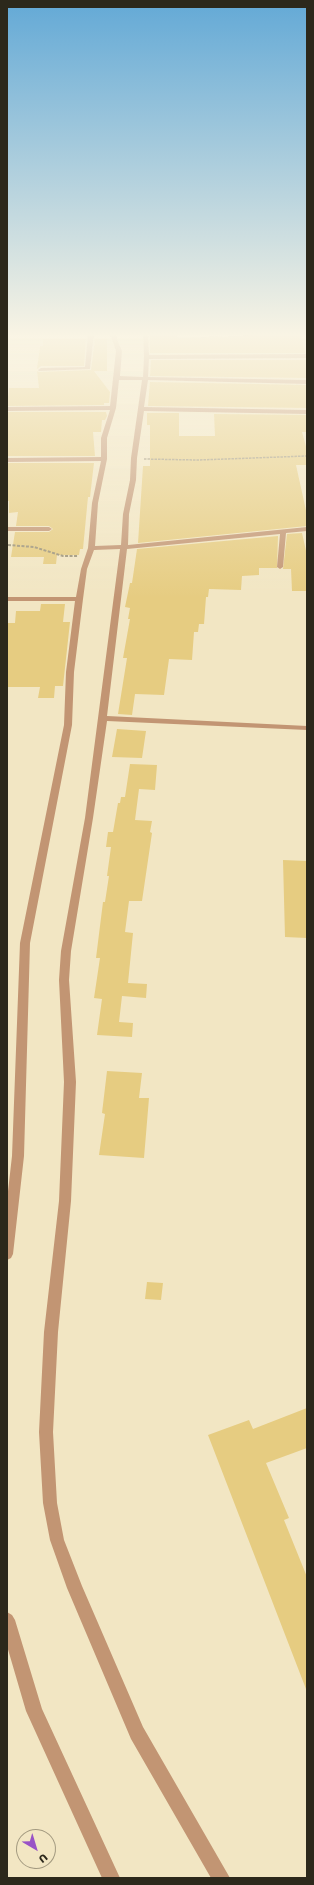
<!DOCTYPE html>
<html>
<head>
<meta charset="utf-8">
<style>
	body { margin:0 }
	#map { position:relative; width:314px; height:1885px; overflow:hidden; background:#f2e6c3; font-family:"Work Sans",sans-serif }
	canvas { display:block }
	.frame { position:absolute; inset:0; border:8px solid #2c281b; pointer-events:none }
	.north { position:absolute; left:16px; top:1829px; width:40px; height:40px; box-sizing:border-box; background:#f2e6c3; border:1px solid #a39a80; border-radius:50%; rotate:142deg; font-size:11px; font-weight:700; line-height:16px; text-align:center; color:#2c281b }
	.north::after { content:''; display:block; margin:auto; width:14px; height:18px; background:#9952c6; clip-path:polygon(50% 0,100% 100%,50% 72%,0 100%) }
</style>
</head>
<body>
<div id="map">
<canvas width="314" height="1885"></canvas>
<div class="frame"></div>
<div class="north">U</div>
</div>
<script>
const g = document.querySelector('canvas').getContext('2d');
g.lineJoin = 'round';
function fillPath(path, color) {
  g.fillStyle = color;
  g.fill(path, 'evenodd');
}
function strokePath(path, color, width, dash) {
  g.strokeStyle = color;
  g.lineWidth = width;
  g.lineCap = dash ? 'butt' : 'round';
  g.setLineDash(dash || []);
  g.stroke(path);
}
fillPath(new Path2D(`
	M177,334V338L299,334L301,335L305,353H150V335Z
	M43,339H86L84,366H41L37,369L40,346H43Z
	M95,339H107V371H94L110,392L109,403H104V405L7,406L9,388H39L37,371L39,372L91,370Z
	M151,360H307V378L150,376Z
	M150,382L307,385V408L148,406Z
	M7,412H106L107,416L105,420H102L101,432H93L95,456H7Z
	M147,413H179V436H215L214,414L307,415V432H302L307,450V465H296L307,515V526L138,543L143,466H150V425H147Z
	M7,463H94L90,497H88L83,549H80L79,555H57L56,564H43L44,557H11L15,532H49L53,529L49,526H16L18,512L9,513V501H7Z
	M302,533L307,555L306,591H292L291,569H283L287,534Z
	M278,536L277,568H259V575L242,576L241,590L209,589L208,597H206L204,624H199L198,632H194L192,660L169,659L164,695L135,694L132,715L118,714L127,658H123L130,619H128L130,608L125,607L130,583H132L137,549Z
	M41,604H65L63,622H70L63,686H55L54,698H38L40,687H7V623H15L16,611H40Z
	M117,729L146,731L142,758L112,757Z
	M130,764L157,765L155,790L139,789L135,820L152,821L150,832L152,833L142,901H129L125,932L133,933L128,983L147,984L146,998L122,996L119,1022L133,1023L132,1037L97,1035L102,999L94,998L100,958H96L103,902H105L109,876H107L111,847H106L108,832H113L118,803H120L121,797H125Z
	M283,860L307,861V938L285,937Z
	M107,1071L142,1073L139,1098H149L144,1158L99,1155L105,1114L102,1113Z
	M147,1282L163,1283L161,1300L145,1299Z
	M307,1408V1448L266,1463L289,1518L284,1520L307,1577L306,1689L208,1435L249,1420L253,1429Z`), '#e6cc81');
strokePath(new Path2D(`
	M144,459L198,460L307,456`), '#9c937a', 1.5, [2.5, 1]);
strokePath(new Path2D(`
	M8,545L34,547L63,556H78`), '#9c937a', 2, [3, 1.5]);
fillPath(new Path2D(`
	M88,334H94L90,369L39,371L38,370L41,368L85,367Z
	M110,334H115L122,351L120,376L143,377L144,357L143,334H148L149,355L307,354V358L149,359L148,377L307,380V384L148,380L144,407L307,410V414L144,411L137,458L136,480L129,514L128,545L307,527V531L286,533L283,567L280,569L277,567L280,534L127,549L107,716L307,726V730L107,721L93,818L71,951L69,980L76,1082L71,1201L58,1332L53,1432L57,1503L64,1540L82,1586L143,1727L230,1878H211L131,1739L67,1588L50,1540L43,1503L39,1432L44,1332L59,1201L64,1082L59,980L61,951L85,818L120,549L94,550L87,569L83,599L74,672L72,725L30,943L24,1156L13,1254L11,1258L7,1260V1200L12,1156L20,943L64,725L66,672L75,601H7V597H76L81,569L88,548L92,503L101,461L7,462V458L101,457V438L110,410L7,411V407L110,406L116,351ZM119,380H142L131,458L130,480L123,514L121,545L95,546L98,503L107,459V438L116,408Z
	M7,527H49L52,529L49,531H7Z
	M7,1612L12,1615L15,1620L42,1709L120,1878H102L26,1711L7,1646Z`), '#c29573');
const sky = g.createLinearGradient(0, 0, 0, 598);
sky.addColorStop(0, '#63a9d6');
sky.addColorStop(0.56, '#f9f4e4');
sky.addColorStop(1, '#f9f4e400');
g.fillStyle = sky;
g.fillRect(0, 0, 314, 598);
</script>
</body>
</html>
